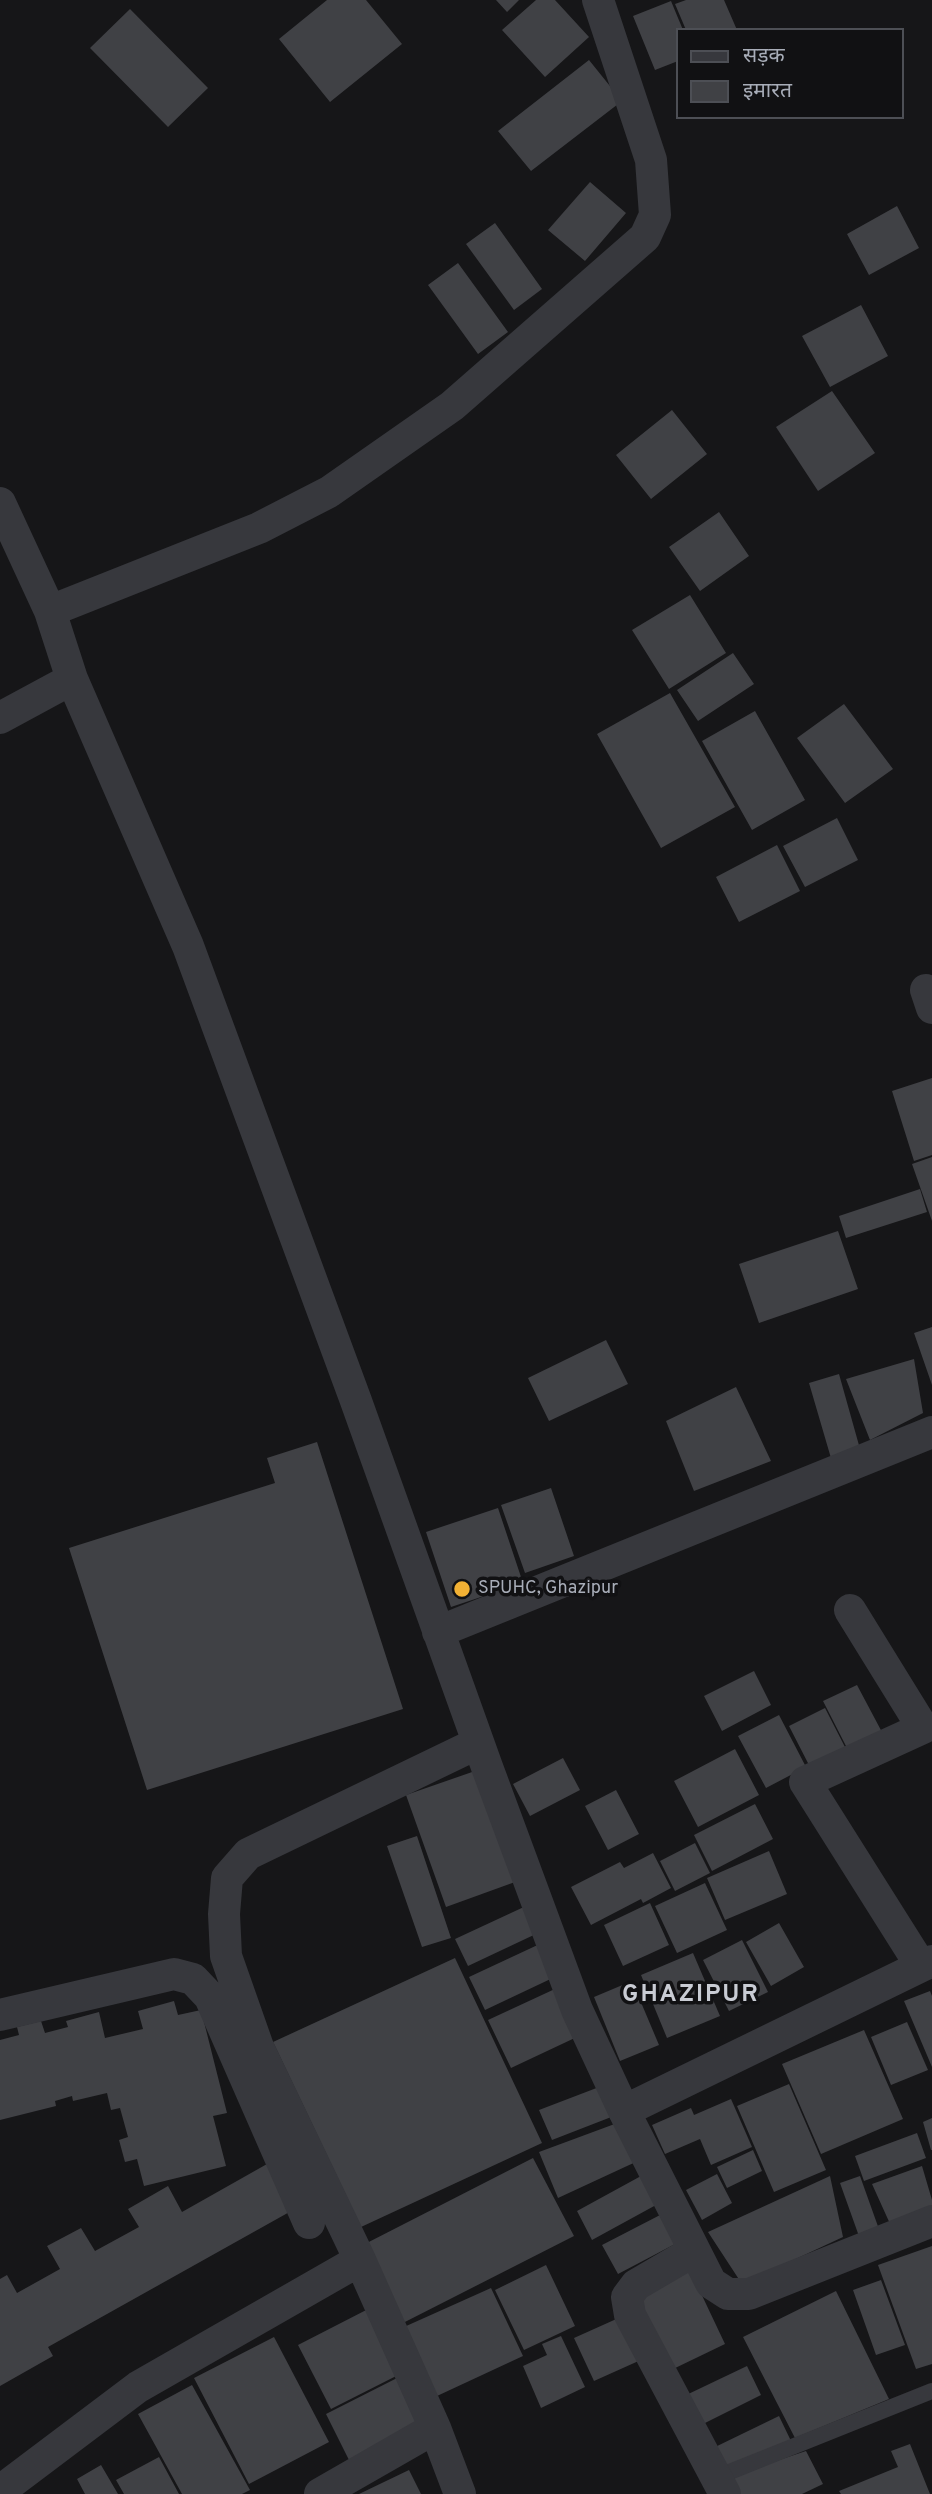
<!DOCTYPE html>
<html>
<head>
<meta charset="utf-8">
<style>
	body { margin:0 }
	#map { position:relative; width:932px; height:2494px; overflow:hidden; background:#161618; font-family:Overpass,"Noto Sans Devanagari",sans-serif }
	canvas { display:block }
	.legend { position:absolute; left:676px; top:28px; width:228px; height:91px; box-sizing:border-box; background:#111113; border:2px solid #4d4f55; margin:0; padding:9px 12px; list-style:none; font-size:21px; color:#a8adb8 }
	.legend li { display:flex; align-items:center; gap:14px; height:35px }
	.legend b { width:35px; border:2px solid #4d4f55 }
</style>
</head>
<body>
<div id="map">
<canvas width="932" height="2494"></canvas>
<ul class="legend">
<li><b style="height:9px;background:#37383d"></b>सड़क</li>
<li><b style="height:19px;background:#404145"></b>इमारत</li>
</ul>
</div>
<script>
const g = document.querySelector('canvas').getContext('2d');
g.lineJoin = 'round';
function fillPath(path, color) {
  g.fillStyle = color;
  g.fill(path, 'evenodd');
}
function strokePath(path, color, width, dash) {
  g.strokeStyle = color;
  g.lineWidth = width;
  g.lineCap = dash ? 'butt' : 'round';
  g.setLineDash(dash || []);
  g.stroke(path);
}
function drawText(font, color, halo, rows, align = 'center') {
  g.font = font + ' Overpass,sans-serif';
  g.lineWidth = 7;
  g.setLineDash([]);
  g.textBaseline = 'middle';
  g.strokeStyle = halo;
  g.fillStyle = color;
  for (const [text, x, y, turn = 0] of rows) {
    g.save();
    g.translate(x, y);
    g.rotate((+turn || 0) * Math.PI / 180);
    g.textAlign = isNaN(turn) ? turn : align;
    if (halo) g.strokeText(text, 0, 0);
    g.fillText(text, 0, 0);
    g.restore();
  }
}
fillPath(new Path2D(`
	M327,0H366L402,44L330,102L279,39Z
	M496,0H519L507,12Z
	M536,0H555L589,37L545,77L502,30Z
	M686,0H724L737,30H686L675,4Z
	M671,1L683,30H678V61L655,70L633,16Z
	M130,9L208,88L168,127L90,48Z
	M589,60L622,101L531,171L498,131Z
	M590,182L626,213L585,261L548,230Z
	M897,206L919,248L869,275L847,234Z
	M495,223L542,289L514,310L466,244Z
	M458,263L508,332L478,354L428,285Z
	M861,305L888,356L830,387L802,336Z
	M832,391L875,453L818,491L776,427Z
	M672,410L707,454L651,499L616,455Z
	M719,512L749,556L700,591L669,547Z
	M690,595L726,653L669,689L632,630Z
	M733,653L754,684L698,721L677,690Z
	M670,693L735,807L661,848L597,734Z
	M844,704L893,769L845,803L797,738Z
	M755,711L805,800L752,830L702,741Z
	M837,818L858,860L805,887L783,846Z
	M777,845L800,891L739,922L716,877Z
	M932,1078V1155L914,1161L892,1091Z
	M932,1157V1221L912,1164Z
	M920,1189L927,1212L846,1238L839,1216Z
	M838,1231L858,1289L759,1323L739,1264Z
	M932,1327V1385L914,1333Z
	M606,1340L628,1384L549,1421L528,1378Z
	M914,1359L923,1413L870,1440L846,1379Z
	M839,1374L862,1456L833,1465L809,1383Z
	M736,1387L771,1461L694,1491L666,1421Z
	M317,1442L403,1709L147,1790L69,1548L275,1483L267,1458Z
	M551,1488L574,1556L525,1573L501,1505Z
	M498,1508L523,1583L451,1607L426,1532Z
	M754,1671L771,1705L722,1731L704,1696Z
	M857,1685L883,1734L847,1748L823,1701Z
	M825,1708L846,1749L810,1767L789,1726Z
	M779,1715L806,1767L766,1788L738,1736Z
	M735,1749L759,1795L698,1827L674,1781Z
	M563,1758L580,1790L530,1816L513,1784Z
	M475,1771L515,1882L446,1907L406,1795Z
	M616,1790L639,1834L608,1850L585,1806Z
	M755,1804L773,1839L712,1871L694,1835Z
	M417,1836L451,1938L422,1947L387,1846Z
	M695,1843L710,1873L675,1891L660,1861Z
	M769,1851L787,1894L725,1920L707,1878Z
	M653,1853L671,1888L643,1903L641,1899L591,1925L571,1887L620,1862L624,1868Z
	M705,1883L727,1930L677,1953L655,1906Z
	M650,1903L669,1945L623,1966L604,1925Z
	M526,1906L538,1933L468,1966L455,1939Z
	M779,1923L804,1967L771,1986L746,1942Z
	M742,1940L768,1992L729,2011L703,1960Z
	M544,1942L559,1975L485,2010L469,1977Z
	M693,1953L720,2016L667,2038L641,1975Z
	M455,1958L542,2143L361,2227L273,2042Z
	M632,1981L659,2045L620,2061L594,1997Z
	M557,1988L579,2036L511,2068L488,2020Z
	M930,1991L932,1996V2067L904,2001Z
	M174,2001L178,2015L201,2010L227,2113L213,2116L226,2166L144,2186L137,2159L125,2162L119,2140L128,2137L120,2108L111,2110L107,2093L73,2101L72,2096L55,2101L56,2106L0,2120V2040L19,2035L17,2027L41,2021L45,2033L68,2027L66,2021L99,2012L105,2038L143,2029L138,2011Z
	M907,2022L928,2070L891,2085L871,2037Z
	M864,2030L903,2119L821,2154L782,2064Z
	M607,2084L619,2114L552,2140L539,2110Z
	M789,2084L826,2170L774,2192L737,2106Z
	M731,2099L752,2147L711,2165L700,2139L665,2154L652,2125L691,2108L694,2115Z
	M932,2118V2150H931L923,2122Z
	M620,2122L640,2160L558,2198L539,2152Z
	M917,2133L926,2158L864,2181L855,2156Z
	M753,2150L762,2171L727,2188L717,2167Z
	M533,2158L574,2236L399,2325L359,2247Z
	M267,2164L293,2210L48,2347L53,2356L0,2386V2279L7,2275L17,2293L60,2269L47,2246L81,2228L95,2251L139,2227L128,2209L168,2186L182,2212Z
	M922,2166L932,2200V2215L891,2226L872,2184Z
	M717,2174L732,2203L702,2220L686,2190Z
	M641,2176L656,2205L592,2240L577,2211Z
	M830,2176L843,2237L742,2284L708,2232Z
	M860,2176L880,2232L860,2239L840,2183Z
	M662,2214L677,2243L618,2274L602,2245Z
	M932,2246V2364L916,2369L878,2265Z
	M546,2265L575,2326L524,2350L495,2290Z
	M689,2268L725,2344L669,2371L639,2301Z
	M881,2280L905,2345L876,2355L853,2290Z
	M491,2288L523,2356L437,2396L404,2327Z
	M836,2291L889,2399L795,2438L743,2337Z
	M374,2306L408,2370L331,2409L298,2345Z
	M623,2316L643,2359L594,2381L574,2338Z
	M561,2336L585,2387L541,2408L523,2366L547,2355L542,2344Z
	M274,2337L329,2442L249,2484L194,2378Z
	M747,2366L761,2395L697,2427L682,2397Z
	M403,2375L429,2424L351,2464L326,2414Z
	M192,2385L250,2490L242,2494H182L138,2414Z
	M779,2416L791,2441L721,2468L711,2449Z
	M910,2444L930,2494H841L839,2491L898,2467L891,2451Z
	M806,2451L823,2484L802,2494H735L728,2477Z
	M159,2457L179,2494H124L116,2480Z
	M101,2465L118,2494H85L77,2479Z
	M409,2470L421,2494H359Z`), '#404145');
strokePath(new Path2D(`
	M717,2477L932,2391`), '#37383d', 16);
strokePath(new Path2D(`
	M0,503L50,611L72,679L188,946L356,1401L487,1767L577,2010L624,2111L711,2283L728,2294H749L932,2221
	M50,611L259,528L329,492L452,406L645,237L655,215L651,160L598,0
	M0,718L72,679
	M926,990L932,1008
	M850,1610L923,1728L805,1782L921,1966
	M438,1632L932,1432
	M0,2015L174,1974L193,1979L210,1997L309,2223
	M624,2111L932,1961
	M694,2251L636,2285L627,2297L630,2315L725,2494
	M0,2491L138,2387L360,2260
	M320,2494L435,2428
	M460,2494L435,2428L360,2260L258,2047L226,1956L224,1914L227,1878L248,1854L478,1743`), '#37383d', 32);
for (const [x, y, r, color] of [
	[462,1589,9,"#f2b134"]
]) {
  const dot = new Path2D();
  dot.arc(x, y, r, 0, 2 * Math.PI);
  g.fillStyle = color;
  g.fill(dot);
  strokePath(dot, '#111113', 2.5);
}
drawText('18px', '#a8adb8', '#111113', [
	["SPUHC, Ghazipur",478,1589]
], 'left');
g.letterSpacing = '2px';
drawText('bold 24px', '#c9ccd4', '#111113', [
	["GHAZIPUR",691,1996]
]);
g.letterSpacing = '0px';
</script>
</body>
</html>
